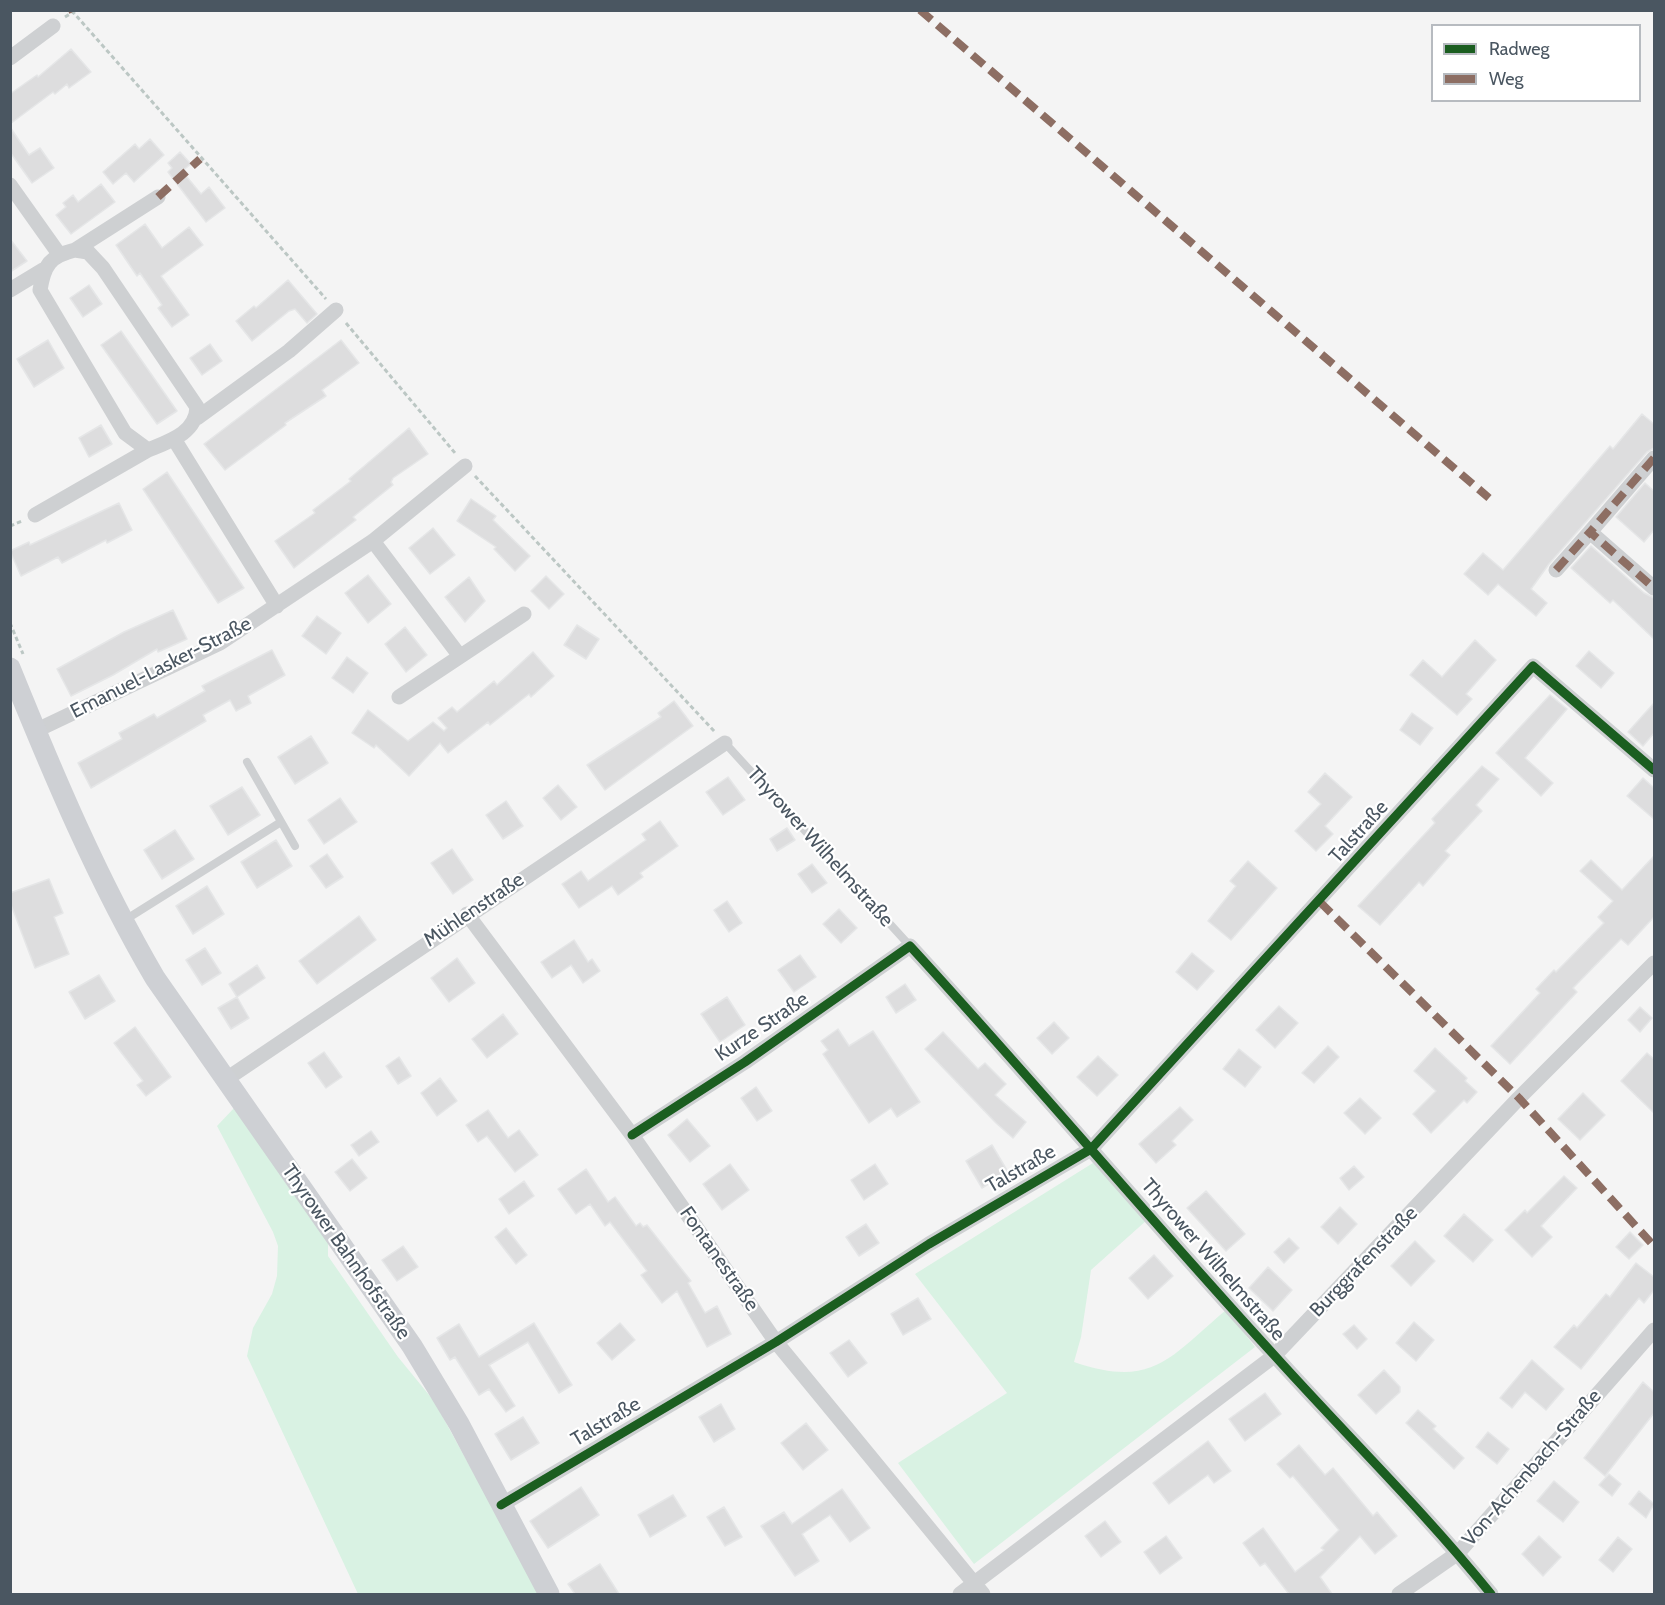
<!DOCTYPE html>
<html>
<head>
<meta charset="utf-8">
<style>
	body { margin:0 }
	#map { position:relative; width:1665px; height:1605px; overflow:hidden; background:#f4f4f4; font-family:Cabin,sans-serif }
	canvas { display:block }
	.frame { position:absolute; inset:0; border:12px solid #4a5661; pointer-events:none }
	.legend { position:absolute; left:1431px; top:24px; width:210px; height:78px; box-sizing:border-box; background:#fff; border:2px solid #b7bbc0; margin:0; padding:8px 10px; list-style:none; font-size:18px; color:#4a5661 }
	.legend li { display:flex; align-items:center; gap:12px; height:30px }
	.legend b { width:30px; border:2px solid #b7bbc0 }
</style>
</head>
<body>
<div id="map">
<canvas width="1665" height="1605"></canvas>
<div class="frame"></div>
<ul class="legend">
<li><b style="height:8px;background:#1b5e20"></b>Radweg</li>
<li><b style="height:8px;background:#8d6e63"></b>Weg</li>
</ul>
</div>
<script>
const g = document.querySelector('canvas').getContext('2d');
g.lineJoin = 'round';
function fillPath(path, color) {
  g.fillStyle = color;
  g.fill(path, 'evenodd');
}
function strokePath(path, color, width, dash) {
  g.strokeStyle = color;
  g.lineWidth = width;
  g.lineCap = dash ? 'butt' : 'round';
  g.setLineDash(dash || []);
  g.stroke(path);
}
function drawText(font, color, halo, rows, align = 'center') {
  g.font = font + ' Cabin,sans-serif';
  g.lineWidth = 4.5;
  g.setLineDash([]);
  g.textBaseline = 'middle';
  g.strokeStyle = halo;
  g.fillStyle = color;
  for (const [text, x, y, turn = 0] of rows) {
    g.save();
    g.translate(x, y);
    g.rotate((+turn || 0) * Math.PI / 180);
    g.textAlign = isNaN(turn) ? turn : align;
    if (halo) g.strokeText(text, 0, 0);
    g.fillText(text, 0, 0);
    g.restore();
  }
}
fillPath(new Path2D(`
	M235,1107L328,1241V1256L398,1357L434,1401L540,1594H358L247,1356L253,1328L272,1294L277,1276L278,1246L273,1232L217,1126Z
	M1093,1163L1147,1220L1091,1270L1081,1337L1074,1362C1153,1389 1169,1358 1226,1310L1255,1347L974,1564L898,1463L1007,1393L915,1274Z`), '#d9f2e3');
const building = new Path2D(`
	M71,49L91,72L69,88L67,84L55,94L53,92L10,124V94L37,75L38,77Z
	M10,127L29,155L40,148L54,168L32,183L10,152Z
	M150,139L164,155L134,182L126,173L113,184L103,172L135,144L139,149Z
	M180,152L191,164L182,171L201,194L209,187L225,208L206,222L168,172L172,168L168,163Z
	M101,184L115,202L71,234L56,215L66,207L63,203L73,195L78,202Z
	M145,224L162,248L189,227L203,245L161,276L189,315L172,327L158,308L162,305L140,273L137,276L116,245Z
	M10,239L27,261L10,272Z
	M288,280L317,314L307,323L295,309L289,311L252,341L236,321L254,306L256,308Z
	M89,285L102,304L83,317L70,298Z
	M121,331L177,411L157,424L101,345Z
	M48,340L64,368L34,387L17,359Z
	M341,340L359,363L322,390L326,396L285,423L286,425L225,470L204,444Z
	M210,344L222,361L202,375L190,358Z
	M1642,414L1654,424V448L1647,452L1549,564L1531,589L1547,603L1536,616L1498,584L1488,595L1464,574L1483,553L1503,570L1610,446L1613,449Z
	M101,425L112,444L89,457L79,438Z
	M409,428L428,454L393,478L391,482L393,485L353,517L356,520L294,568L275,541L315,513L313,510L351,481L349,479Z
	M167,472L244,588L218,603L143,489Z
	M1645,483L1654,491V530L1644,542L1616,517Z
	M471,499L496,516L493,520L530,556L515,571L494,549L496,547L457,521Z
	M119,503L132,530L107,543L106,540L62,563L58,557L21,576L10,551L29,542L30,545Z
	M433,528L455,555L430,574L409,548Z
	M1591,546L1644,593L1654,598V639L1613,600L1610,603L1571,568Z
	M368,575L391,604L368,623L345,593Z
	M546,576L564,594L549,609L531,591Z
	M469,577L485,601L465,622L445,597Z
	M173,610L187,639L158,652L157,649L113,675L71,696L57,669L124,632Z
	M317,616L341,633L326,654L302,636Z
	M577,625L599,639L586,659L564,645Z
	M405,627L427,655L406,672L385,644Z
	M1475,640L1496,660L1466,694L1472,699L1457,715L1410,675L1423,660L1442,677Z
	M272,650L285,675L248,696L251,703L236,711L230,700L203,715L206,721L91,788L78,763L122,739L119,733L154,714L157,718L205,691L202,686Z
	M1589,651L1614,673L1601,688L1576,666Z
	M533,652L554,676L531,697L529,694L490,725L488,722L448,753L440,743L409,776L376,745L374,748L352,733L368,710L408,741L433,722L444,731L447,728L438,718L452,707L457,712L494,681L497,685Z
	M347,657L368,673L353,693L332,678Z
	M1550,695L1567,709L1525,758L1553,783L1541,796L1496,753Z
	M674,701L693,726L605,790L587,765L661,717L658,713Z
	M1654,703V733L1643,746L1628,732Z
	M1412,713L1433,728L1420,745L1400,730Z
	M311,736L328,763L295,784L278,757Z
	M1482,766L1499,779L1476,805L1482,811L1445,851L1450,855L1423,886L1419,882L1380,925L1358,906L1435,823L1432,819Z
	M1325,773L1352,797L1325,826L1333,834L1316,851L1295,831L1321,804L1308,792Z
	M728,777L745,800L723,815L706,792Z
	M1643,778L1654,788V819L1627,796Z
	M558,785L577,807L561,820L543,798Z
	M242,787L260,815L228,835L210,806Z
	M340,798L357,822L324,844L308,820Z
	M506,801L523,826L503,839L486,815Z
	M660,821L678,846L640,873L643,877L618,895L612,886L579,908L562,884L581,871L588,881L646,840L642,834Z
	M787,828L795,840L777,851L770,839Z
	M175,830L194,859L162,879L144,850Z
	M276,840L292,866L257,888L241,862Z
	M452,849L473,880L453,894L431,863Z
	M327,854L343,877L326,888L310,866Z
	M1654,856V917L1628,945L1621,939L1573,988L1577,992L1510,1064L1491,1046L1540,993L1536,989L1554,970L1556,972L1604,923L1598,917L1613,901L1580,871L1591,860L1622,890Z
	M1248,861L1277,888L1231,940L1208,921L1236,886L1230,881Z
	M812,864L827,883L812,893L798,874Z
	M49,879L63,913L54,917L69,954L35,968L10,902V893Z
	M207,886L224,914L193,934L176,906Z
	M727,901L742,923L729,932L714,910Z
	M839,909L857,928L841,943L823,924Z
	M359,916L376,940L317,984L299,961Z
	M574,940L588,962L592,959L600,971L583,983L571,965L552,978L541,962Z
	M205,948L221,973L202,985L186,960Z
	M1192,953L1214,971L1197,990L1176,972Z
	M800,955L816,977L794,992L778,970Z
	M457,958L475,983L449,1002L431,978Z
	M257,965L265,978L237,997L229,984Z
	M99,975L115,1001L85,1019L69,992Z
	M905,984L916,1000L896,1013L886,997Z
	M237,997L249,1018L231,1029L218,1008Z
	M727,997L745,1025L720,1042L701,1014Z
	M1279,1006L1298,1023L1275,1048L1256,1030Z
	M1640,1007L1652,1018L1640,1032L1628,1020Z
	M503,1014L518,1034L487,1058L472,1039Z
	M1054,1022L1069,1038L1052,1054L1037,1038Z
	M135,1027L171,1077L146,1096L137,1085L143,1081L114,1043Z
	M838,1029L849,1046L873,1031L920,1102L897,1117L891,1108L869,1123L823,1054L828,1050L821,1041Z
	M943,1032L978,1069L985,1063L1006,1084L995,1095L1026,1122L1013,1138L996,1123L925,1049Z
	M1328,1046L1339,1057L1314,1083L1302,1073Z
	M1435,1048L1467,1078L1465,1081L1477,1092L1467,1103L1464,1100L1431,1133L1413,1114L1436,1091L1414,1071Z
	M1239,1049L1261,1067L1245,1087L1223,1069Z
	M324,1052L342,1077L326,1088L308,1063Z
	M1647,1053L1654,1059V1113L1621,1081Z
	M1098,1056L1118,1075L1097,1096L1077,1077Z
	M399,1057L411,1076L398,1084L386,1066Z
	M440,1078L457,1101L437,1116L421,1093Z
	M756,1087L772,1111L757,1121L741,1098Z
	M1583,1093L1605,1115L1580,1140L1558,1119Z
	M1360,1098L1381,1118L1365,1134L1344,1113Z
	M1180,1107L1193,1120L1172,1141L1176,1145L1156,1163L1139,1144Z
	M488,1110L508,1138L519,1130L538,1155L515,1172L487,1136L478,1142L466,1125Z
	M687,1119L710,1146L690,1162L668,1135Z
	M371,1131L379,1142L359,1156L351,1145Z
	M992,1145L1008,1172L982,1188L966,1161Z
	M352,1159L367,1178L350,1191L335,1172Z
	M730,1164L749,1190L722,1210L703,1184Z
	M875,1164L888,1184L864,1200L851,1180Z
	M1354,1166L1364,1177L1349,1190L1340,1178Z
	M586,1169L608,1202L615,1197L636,1226L640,1223L643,1227L647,1225L691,1281L688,1283L705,1313L717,1306L731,1334L707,1347L677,1291L662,1303L641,1275L647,1271L610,1222L605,1226L590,1204L576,1214L558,1189Z
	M1564,1176L1577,1188L1541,1226L1552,1237L1532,1257L1505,1230L1525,1210L1527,1213Z
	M524,1181L534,1196L509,1214L499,1199Z
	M1206,1191L1245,1234L1226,1251L1187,1208Z
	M1340,1207L1357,1224L1338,1244L1321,1227Z
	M1464,1214L1493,1240L1473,1262L1444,1236Z
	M866,1224L879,1243L859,1256L846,1237Z
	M506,1228L527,1255L516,1264L495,1237Z
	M1630,1232L1643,1245L1629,1259L1616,1247Z
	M1289,1238L1299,1248L1284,1263L1274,1252Z
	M1415,1241L1435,1261L1411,1286L1391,1266Z
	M403,1246L418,1267L397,1281L382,1260Z
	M1154,1255L1173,1276L1148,1299L1129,1278Z
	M1636,1263L1654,1277V1290L1644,1303L1639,1298L1581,1369L1554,1347L1574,1325L1577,1328L1606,1294L1610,1297Z
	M1268,1267L1292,1290L1273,1311L1249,1288Z
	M918,1298L931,1319L903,1335L891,1314Z
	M1414,1322L1434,1340L1416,1361L1396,1343Z
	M534,1323L572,1385L559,1393L528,1342L489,1365L515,1406L506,1412L489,1389L479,1395L455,1357L450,1360L437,1338L459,1324L479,1357Z
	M620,1323L635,1340L612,1360L597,1343Z
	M1354,1325L1367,1339L1357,1349L1343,1334Z
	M849,1340L867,1363L848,1377L830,1353Z
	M1532,1360L1564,1389L1546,1410L1525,1392L1512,1408L1500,1398Z
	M1384,1370L1400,1387V1392L1376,1414L1358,1395Z
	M1643,1382L1654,1392V1413L1605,1476L1584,1458Z
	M1265,1393L1281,1414L1245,1441L1229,1419Z
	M721,1404L735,1429L714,1442L699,1417Z
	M1418,1410L1436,1426L1433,1429L1464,1458L1454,1469L1406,1423Z
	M523,1417L539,1443L511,1460L495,1434Z
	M806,1423L828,1450L803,1470L781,1443Z
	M1488,1432L1509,1449L1497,1464L1476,1447Z
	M1208,1441L1231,1471L1214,1483L1208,1475L1169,1504L1153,1483Z
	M1299,1445L1325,1475L1333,1468L1373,1516L1377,1512L1397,1536L1375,1554L1360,1536L1320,1577L1332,1594H1289L1265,1563L1260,1566L1243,1543L1263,1528L1295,1572L1324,1550L1321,1548L1339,1530L1293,1476L1290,1478L1277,1464Z
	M1609,1474L1621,1484L1612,1496L1599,1485Z
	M1554,1481L1579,1502L1563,1522L1537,1501Z
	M581,1487L599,1515L548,1548L530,1521Z
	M842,1489L870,1528L850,1542L830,1515L802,1534L819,1561L795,1576L761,1526L784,1512L792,1524Z
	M1639,1491L1654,1504L1646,1518L1629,1504Z
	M673,1495L686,1516L650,1537L638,1515Z
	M724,1507L742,1537L725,1546L707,1517Z
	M1105,1521L1121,1542L1101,1557L1085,1536Z
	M1166,1536L1182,1558L1160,1574L1144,1552Z
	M1539,1536L1561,1557L1543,1576L1522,1554Z
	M1618,1537L1632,1549L1613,1572L1599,1560Z
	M600,1564L619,1594H575L568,1584Z`);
fillPath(building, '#ddddde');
strokePath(building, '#e5e6e7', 1.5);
strokePath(new Path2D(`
	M65,17L73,12L326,299
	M346,323L455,453
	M475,476L715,732
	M10,526L22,521
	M10,623L23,654`), '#bcc7c4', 3, [4.5, 3]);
strokePath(new Path2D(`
	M725,743L910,946
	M247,762L295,846
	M125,920L281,822`), '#ced0d2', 8);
strokePath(new Path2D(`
	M10,58L53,26
	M10,185L59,254
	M75,250L88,252L103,268L197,407C196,433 170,441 148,450L125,433L40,290C44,265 50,256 75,250Z
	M75,250L158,197
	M10,290L43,270
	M197,418L289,351L336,310
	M174,439L277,606
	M1654,458L1590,532L1654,588
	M35,515L148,450
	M373,541L459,655
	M1556,570L1590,532
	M399,697L524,614
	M35,731L220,643L373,541L465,466
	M467,914L632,1135L776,1342L983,1594
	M225,1080L725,743
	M632,1135L745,1062L910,946C1034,1081 1151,1221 1275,1356C1347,1436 1424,1511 1491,1594
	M501,1505L776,1342L929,1244L1091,1149L1533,666L1654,770
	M960,1594L1274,1356L1519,1098L1654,963
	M1399,1594L1458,1553L1654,1330`), '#ced0d2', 15);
strokePath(new Path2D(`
	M10,668C53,774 97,879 155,978L412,1346L459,1424L549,1594`), '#ced0d4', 21);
strokePath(new Path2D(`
	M72,10L73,12
	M920,10L1489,498
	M158,197L200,159
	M1654,458L1590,532L1654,588
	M1556,570L1590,532
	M1320,902L1519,1098L1654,1246`), '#8d6e63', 8, [15, 8]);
strokePath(new Path2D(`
	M632,1135L745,1062L910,946C1034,1081 1151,1221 1275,1356C1347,1436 1424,1511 1491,1594
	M501,1505L776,1342L929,1244L1091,1149L1533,666L1654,770`), '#1b5e20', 9);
drawText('20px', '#4a5661', '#fff', [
	["Emanuel-Lasker-Straße",161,668,-27],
	["Talstraße",1359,832,-48],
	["Thyrower Wilhelmstraße",820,847,48],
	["Mühlenstraße",474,910,-34],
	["Kurze Straße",762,1027,-34],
	["Talstraße",1021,1169,-30],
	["Thyrower Bahnhofstraße",346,1252,55],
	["Fontanestraße",719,1259,55],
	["Thyrower Wilhelmstraße",1213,1260,49],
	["Burggrafenstraße",1364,1262,-46],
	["Talstraße",606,1422,-31],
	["Von-Achenbach-Straße",1532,1468,-49]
]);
</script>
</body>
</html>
